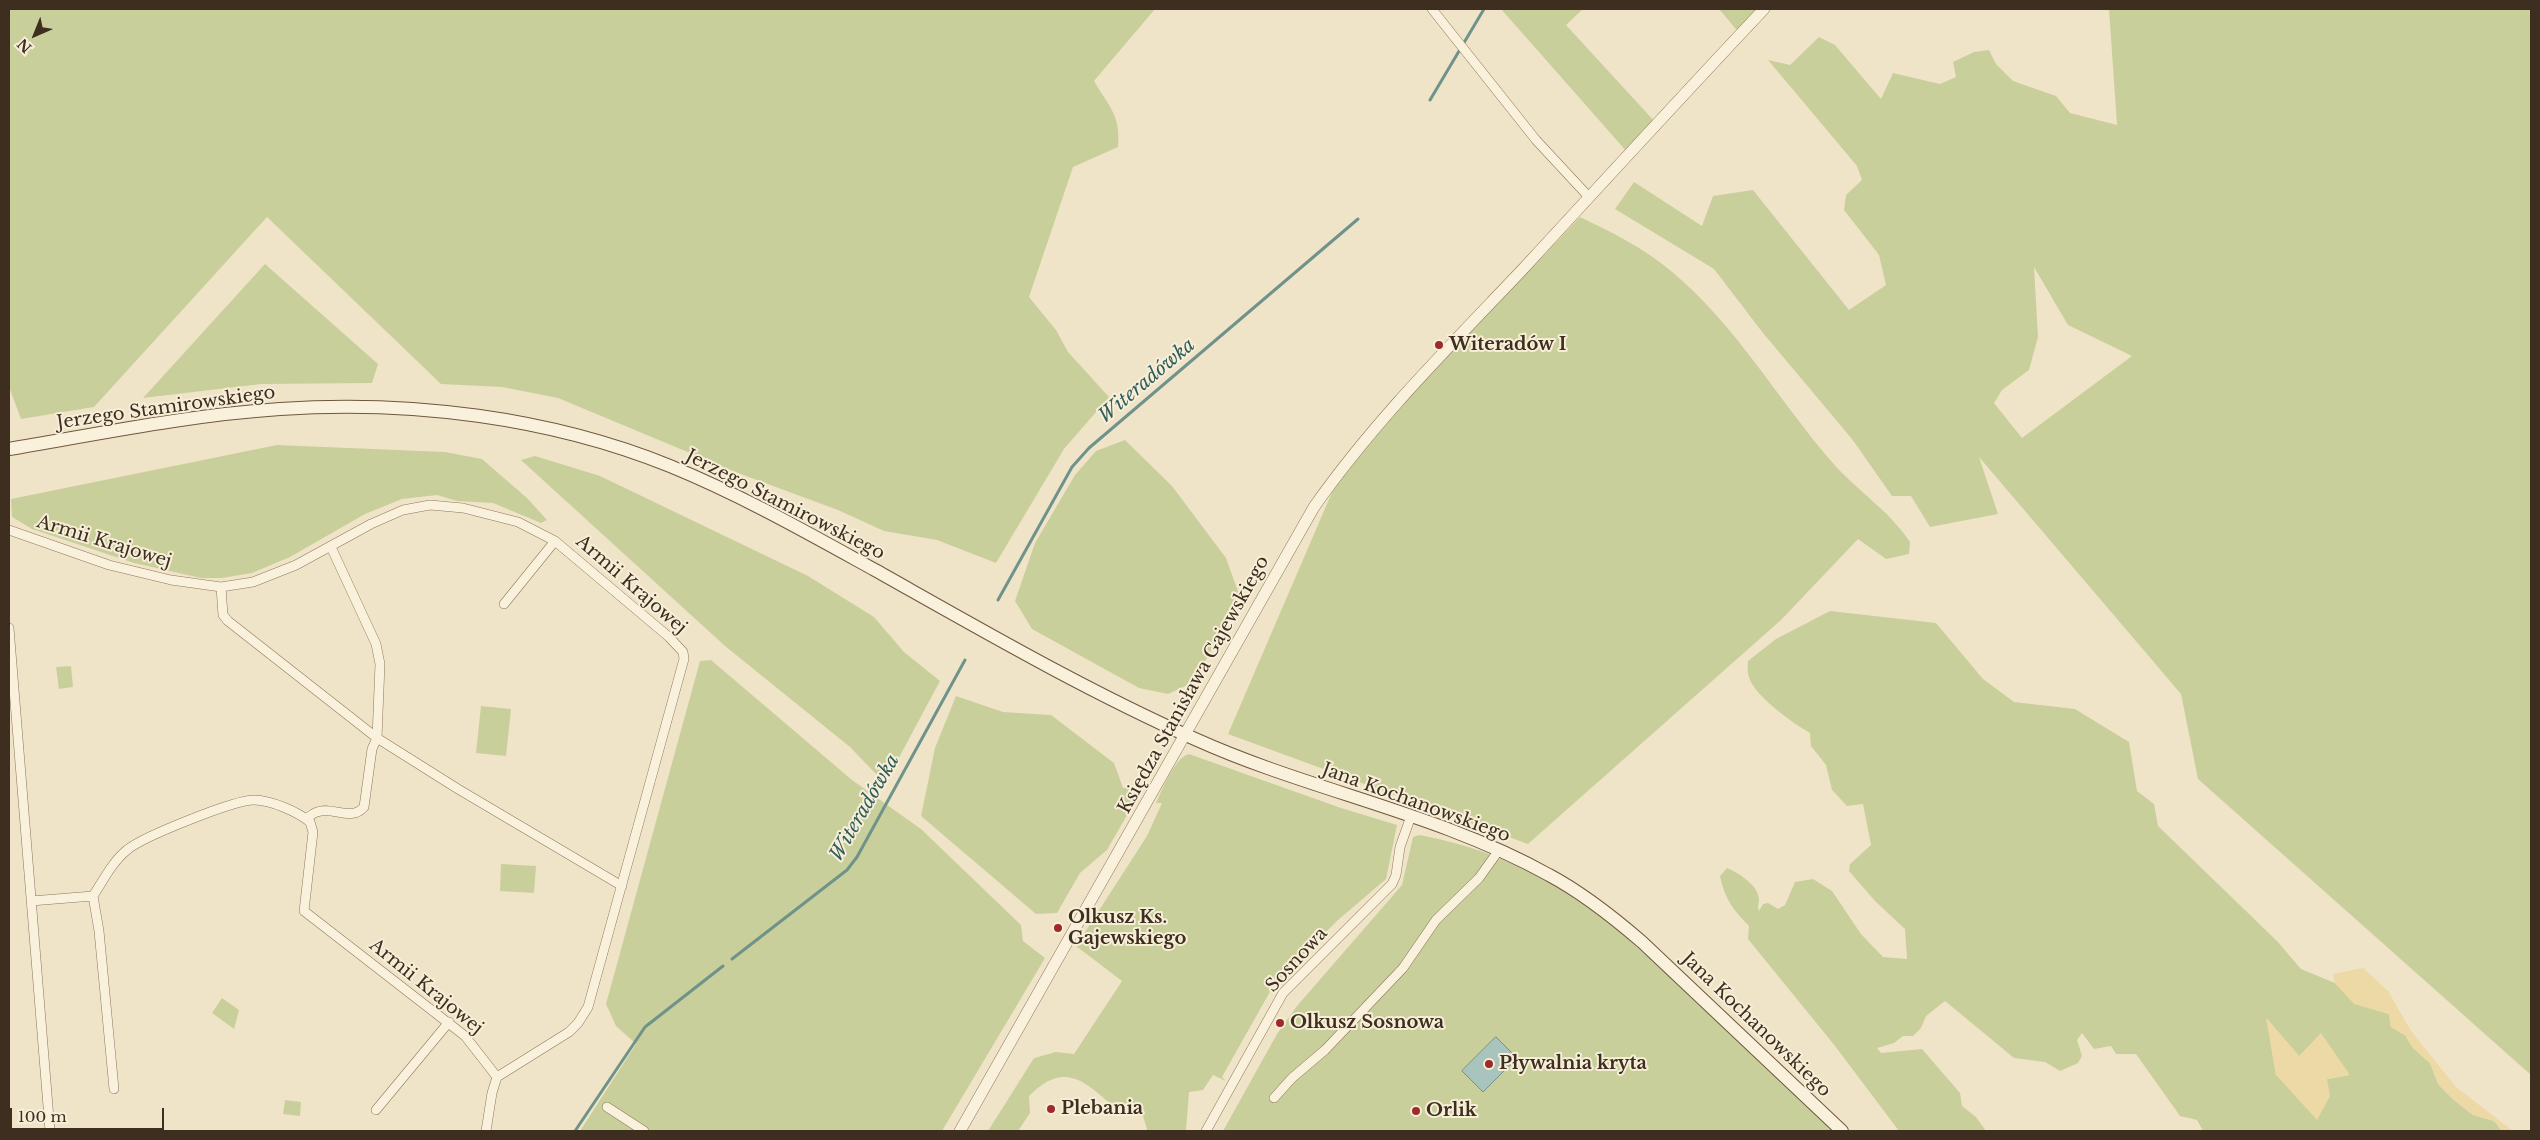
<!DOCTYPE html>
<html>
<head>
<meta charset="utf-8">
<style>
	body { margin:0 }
	#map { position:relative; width:2540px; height:1140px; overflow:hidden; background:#f0e4c8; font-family:"Libre Baskerville",serif }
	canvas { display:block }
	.frame { position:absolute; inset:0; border:10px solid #3d2e20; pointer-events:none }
	.north { position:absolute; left:10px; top:10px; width:50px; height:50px; -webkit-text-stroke:4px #f7eed8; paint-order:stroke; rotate:224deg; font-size:14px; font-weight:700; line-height:20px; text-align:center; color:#3d2e20 }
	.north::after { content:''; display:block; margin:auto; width:18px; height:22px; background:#3d2e20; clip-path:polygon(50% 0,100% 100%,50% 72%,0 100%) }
	.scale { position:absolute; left:10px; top:1108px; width:154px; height:22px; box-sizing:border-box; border:2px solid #3d2e20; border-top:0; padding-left:6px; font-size:15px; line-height:18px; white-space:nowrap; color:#3d2e20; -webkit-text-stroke:4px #f7eed8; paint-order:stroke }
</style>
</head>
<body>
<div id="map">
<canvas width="2540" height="1140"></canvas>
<div class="frame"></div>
<div class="north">N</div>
<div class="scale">100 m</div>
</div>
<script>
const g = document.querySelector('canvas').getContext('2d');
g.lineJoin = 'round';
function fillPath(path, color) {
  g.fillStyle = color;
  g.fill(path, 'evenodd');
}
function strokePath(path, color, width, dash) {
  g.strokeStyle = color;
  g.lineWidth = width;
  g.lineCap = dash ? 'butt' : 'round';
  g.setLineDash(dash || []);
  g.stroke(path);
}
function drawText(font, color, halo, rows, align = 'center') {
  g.font = font + ' "Libre Baskerville",serif';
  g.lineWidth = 4;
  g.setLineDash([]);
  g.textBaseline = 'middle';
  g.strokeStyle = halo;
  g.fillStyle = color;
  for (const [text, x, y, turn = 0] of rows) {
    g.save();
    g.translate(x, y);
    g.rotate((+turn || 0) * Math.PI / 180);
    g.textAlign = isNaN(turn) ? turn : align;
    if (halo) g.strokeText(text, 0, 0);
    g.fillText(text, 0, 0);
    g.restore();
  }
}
fillPath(new Path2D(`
	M9,9H1155L1094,81C1109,107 1121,115 1118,147L1073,167L1029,297L1056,330L1068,352L1109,397L1064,449L996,563L937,540L884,531L838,510L738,473L558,398L502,387L441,384L267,217L94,407L21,419L9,387Z
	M1501,9H1583L1566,25L1656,123L1628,153Z
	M1719,9H1764L1740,34Z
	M2109,9H2531V1075L2198,779L2181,694L1979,457L1998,514L1930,527L1911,496H1892L1852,439L1763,333L1714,269L1615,209L1634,182L1702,226L1713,196L1753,190L1849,310L1886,285L1879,255L1844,210L1846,195L1862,180L1857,166L1768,60L1790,65L1819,37L1835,45L1881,99L1893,73L1940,84L1956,77L1953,62L1974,52L1989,50L1996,64L2013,81L2056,96L2070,113L2117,125ZM2034,267L2068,325L2132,356L2022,438L1994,403L2002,390L2029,370L2038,337Z
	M1580,217C1611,232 1644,248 1671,271C1735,324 1777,398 1831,461C1856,490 1889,510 1910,542L1909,554L1886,559L1858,539L1781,620L1528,844L1228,734L1339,476L1385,423Z
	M265,264L378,364L372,383L261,384L143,398Z
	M1125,440L1172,486L1226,558L1240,597L1194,682L1168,694L1139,688L1032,629L1015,601L1035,543L1075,475L1096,451Z
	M277,445L445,452L482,459L527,498L547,520L541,523L493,503L457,501L437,495L402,499L365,514L290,557L252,573L222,578H201L134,563L32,529L12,517L11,499Z
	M535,456L600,476L808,576L874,617L904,652L940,681L887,780L875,773L850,747L725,646L521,460Z
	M1830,611L1936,623L1983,679L2014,702L2075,709L2129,742L2137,791L2154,804L2158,826L2277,941L2301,969L2335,983L2354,1003L2389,1014L2391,1027L2405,1035L2413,1048L2430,1063L2439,1085L2454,1100L2473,1115L2494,1121L2502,1131H2203L2197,1120L2180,1116L2136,1054H2116L2111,1046L2094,1049L2082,1033L2077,1040L2082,1056L2078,1063L2060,1071L2045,1062L2014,1058L1945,1001L1926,1016L1921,1028L1913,1036H1903L1894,1043L1877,1048L1881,1053L1922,1049L1960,1093L1962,1106L1976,1117L1986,1131H1899L1835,1046L1748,939L1749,926C1734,911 1724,898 1720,876L1727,868C1739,873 1758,885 1759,899C1759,905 1757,906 1759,911L1763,904L1768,903L1778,909L1785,905L1795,882L1813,879L1832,891L1861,934L1883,957L1907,959L1905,929L1875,901L1849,871L1850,864L1871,845L1863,804L1847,806L1832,790L1826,765L1811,746L1810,733C1794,724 1754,696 1749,677C1747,673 1748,666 1748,661L1776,639ZM2267,1019L2299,1056L2349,1075L2327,1079L2276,1075Z
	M711,660L852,780L921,829L1021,925L1023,941L1045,958L942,1131H580L636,1044L616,1026L606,1004L700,661Z
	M71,666L73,687L59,689L56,667Z
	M956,696L1003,712L1051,715L1114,763L1123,788L1140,786L1142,789L1107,850L1080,873L1057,913L1036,914L921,816L935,748Z
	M481,706L511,709L506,756L476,753Z
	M1189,754L1341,808L1397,825L1386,879L1338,920L1283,975L1271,990L1222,1077L1226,1081L1213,1075L1203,1090L1189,1092L1186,1131H1146L1147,1129L1142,1113L1123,1114C1089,1088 1069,1056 1029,1096L1030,1113L1018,1131H988L1034,1058L1056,1052L1074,1054L1122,981L1076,946L1147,836L1162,803H1156C1162,790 1175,757 1189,754Z
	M1419,835C1543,857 1619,927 1706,1011C1748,1051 1790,1091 1833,1131H1223L1277,1034L1297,1006L1402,885L1413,837Z
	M501,864L536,866L534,893L500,891Z
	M222,998L239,1010L234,1029L212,1013Z
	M285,1100L301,1102L300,1116L283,1114Z`), '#c9cf9b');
fillPath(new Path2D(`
	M2363,968L2388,991L2411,1031L2456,1087L2513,1131H2502L2494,1121L2473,1115L2454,1100L2438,1084L2430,1063L2413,1048L2405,1035L2391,1027L2389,1014L2354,1004L2335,983L2333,974Z
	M2266,1018L2299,1056L2321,1033L2350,1075L2327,1079L2330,1096L2317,1120L2276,1075Z`), '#ecd9a5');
const water = new Path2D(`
	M1496,1037L1517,1058L1483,1092L1462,1071Z`);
fillPath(water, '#a9c4bc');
strokePath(water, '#6f938a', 1);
strokePath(new Path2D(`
	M1430,100L1484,9
	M998,600L1072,467L1089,448L1358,219
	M732,959L847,870L857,857L965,660
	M575,1131L645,1027L723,966`), '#6f938a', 3);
const minor = new Path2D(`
	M1432,9L1536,140L1588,196
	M9,530L109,565L171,580L221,587L253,582L296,565L371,524L403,510L430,505L463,508L518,522L555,541L669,637L683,652L684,659L588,1007L578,1023L569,1032L497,1077L492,1093L486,1131
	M221,587L223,615L228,621L377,738L458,789L622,886
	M504,604L555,541
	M9,628L50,1131
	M306,819C309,817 313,813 317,812C333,806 351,822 364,807L372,749L377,738L380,664L376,644L331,547
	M31,901L93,896
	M114,1089L99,931L93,896C103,881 112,862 127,850C142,837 234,800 254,800C271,800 298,812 310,822L313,832L304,911L465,1036L497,1077
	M1274,1098L1292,1078L1325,1050L1403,968L1436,920L1479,878L1499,850
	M607,1107L644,1131
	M376,1110L449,1022
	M1206,1131L1283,993L1392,884L1396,875L1400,847L1411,816`);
const tertiary = new Path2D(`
	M960,1131L1314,507C1375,420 1450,346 1523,269C1603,182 1683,95 1764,9`);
const secondary = new Path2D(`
	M9,449C98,434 189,415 280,409C409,400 549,417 670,466C741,495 808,533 875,570C980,629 1085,690 1195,739C1310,791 1438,813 1549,875C1583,893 1613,917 1642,942L1842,1131`);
strokePath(minor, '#8d765c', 10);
strokePath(tertiary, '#8d765c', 12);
strokePath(secondary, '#6f573f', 14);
strokePath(minor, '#faf1dc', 9);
strokePath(tertiary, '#faf1dc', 11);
strokePath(secondary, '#faf1dc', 12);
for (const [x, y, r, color] of [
	[1439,345,5,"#9e2a2b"],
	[1058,928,5,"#9e2a2b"],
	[1280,1023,5,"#9e2a2b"],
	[1489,1064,5,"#9e2a2b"],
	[1051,1109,5,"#9e2a2b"],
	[1416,1111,5,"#9e2a2b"]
]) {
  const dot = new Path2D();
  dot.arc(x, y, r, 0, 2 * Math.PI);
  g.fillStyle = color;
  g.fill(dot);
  strokePath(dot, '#f7eed8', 2);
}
drawText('bold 18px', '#3d2e20', '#f7eed8', [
	["Witeradów I",1449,345],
	["Olkusz Ks.",1068,918],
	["Gajewskiego",1068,939],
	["Olkusz Sosnowa",1290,1023],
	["Pływalnia kryta",1499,1064],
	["Plebania",1061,1109],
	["Orlik",1426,1111]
], 'left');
drawText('18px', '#3d2e20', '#f7eed8', [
	["Jerzego Stamirowskiego",166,408,-8],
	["Jerzego Stamirowskiego",785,505,27],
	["Armii Krajowej",104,542,17],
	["Armii Krajowej",631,585,41],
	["Księdza Stanisława Gajewskiego",1194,685,-61],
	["Jana Kochanowskiego",1416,803,20],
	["Sosnowa",1297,960,-47],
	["Armii Krajowej",426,987,39],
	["Jana Kochanowskiego",1756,1025,44]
]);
drawText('italic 19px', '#2f5d5a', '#f7eed8', [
	["Witeradówka",1147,381,-40],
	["Witeradówka",865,808,-60]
]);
</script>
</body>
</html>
